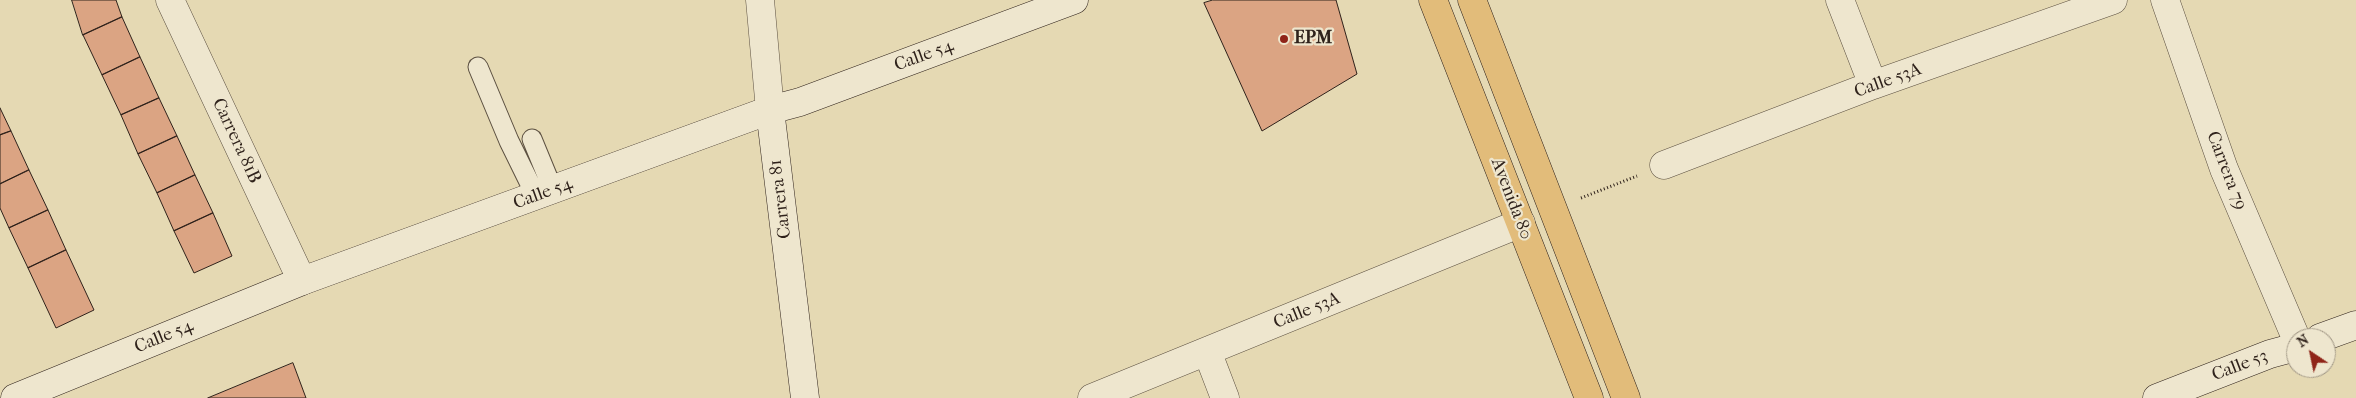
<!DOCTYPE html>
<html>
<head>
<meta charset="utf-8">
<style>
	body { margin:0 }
	#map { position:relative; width:2356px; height:398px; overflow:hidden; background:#e5d9b3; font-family:"IM FELL French Canon",serif }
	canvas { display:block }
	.north { position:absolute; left:2286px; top:328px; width:50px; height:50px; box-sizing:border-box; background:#eee6ce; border:1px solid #a29886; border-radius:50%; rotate:326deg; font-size:14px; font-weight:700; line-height:20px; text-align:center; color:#2f221b }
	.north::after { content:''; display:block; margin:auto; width:18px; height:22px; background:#8f2418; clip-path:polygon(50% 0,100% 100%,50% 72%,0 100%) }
</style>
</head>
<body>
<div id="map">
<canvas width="2356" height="398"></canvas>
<div class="north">N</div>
</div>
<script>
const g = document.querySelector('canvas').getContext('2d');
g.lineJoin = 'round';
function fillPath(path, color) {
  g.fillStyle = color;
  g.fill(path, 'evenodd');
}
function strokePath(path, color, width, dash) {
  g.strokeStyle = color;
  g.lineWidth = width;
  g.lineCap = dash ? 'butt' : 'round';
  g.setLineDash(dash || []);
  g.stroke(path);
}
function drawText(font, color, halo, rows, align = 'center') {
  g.font = font + ' "IM FELL French Canon",serif';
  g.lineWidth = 4.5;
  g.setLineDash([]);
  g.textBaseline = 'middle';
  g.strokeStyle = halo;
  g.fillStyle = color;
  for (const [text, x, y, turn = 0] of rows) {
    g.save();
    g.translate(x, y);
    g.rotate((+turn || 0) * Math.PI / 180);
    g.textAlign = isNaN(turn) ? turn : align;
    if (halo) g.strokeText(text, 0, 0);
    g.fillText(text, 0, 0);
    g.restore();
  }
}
const building = new Path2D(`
	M72,0H116L122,17L83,35Z
	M1213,0H1336L1357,74L1262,131L1204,3Z
	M122,17L140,57L102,75L83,35Z
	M140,57L159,98L121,115L102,75Z
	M159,98L177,136L138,154L121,115Z
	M0,108L11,131L0,135Z
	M11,131L29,170L0,184V135Z
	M177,136L195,175L157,193L138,154Z
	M29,170L48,210L9,228L0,208V184Z
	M195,175L213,213L174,231L157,193Z
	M48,210L66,250L28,268L9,228Z
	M213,213L232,256L194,273L174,231Z
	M66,250L94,310L56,328L28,268Z
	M293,363L306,398H208Z`);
fillPath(building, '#dba483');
strokePath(building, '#2f221b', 1);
const lane = new Path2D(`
	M478,67L509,141L536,196
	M532,139L553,190`);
const street = new Path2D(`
	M170,0L302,281
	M760,0L770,110
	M1840,0L1873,85
	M2165,0L2224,169L2296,338
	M1664,165L1873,85L2113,0
	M1207,351L1225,398
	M1092,398L1521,223`);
const secondary = new Path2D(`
	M770,110L805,398
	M2320,338L2356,325
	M15,398L302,281L770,110L800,102L1074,0
	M2157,398L2270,354L2296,347`);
const primary = new Path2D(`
	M1433,0L1589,398
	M1472,0L1626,398`);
strokePath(lane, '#5c5041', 21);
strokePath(street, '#5c5041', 29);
strokePath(secondary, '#2f221b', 29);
strokePath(primary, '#2f221b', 29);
strokePath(new Path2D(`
	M1581,198L1637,176`), '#2f221b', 3, [1, 2.5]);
strokePath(lane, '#eee6ce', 19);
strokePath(street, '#eee6ce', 28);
strokePath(secondary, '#eee6ce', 28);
strokePath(primary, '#e2bc7a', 28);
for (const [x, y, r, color] of [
	[1284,39,5,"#8f2418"]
]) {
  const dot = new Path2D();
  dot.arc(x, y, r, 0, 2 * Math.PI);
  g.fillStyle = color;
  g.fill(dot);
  strokePath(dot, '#eee6ce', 2);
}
drawText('bold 18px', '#2f221b', '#eee6ce', [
	["EPM",1294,39]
], 'left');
drawText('18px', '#2f221b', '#eee6ce', [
	["Calle 54",924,56,-20],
	["Calle 53A",1888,81,-20],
	["Carrera 81B",236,141,65],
	["Carrera 79",2226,171,69],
	["Calle 54",543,194,-20],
	["Carrera 81",781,199,-97],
	["Avenida 80",1511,199,69],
	["Calle 53A",1307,311,-22],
	["Calle 54",164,337,-22],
	["Calle 53",2240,366,-21]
]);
</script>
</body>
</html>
